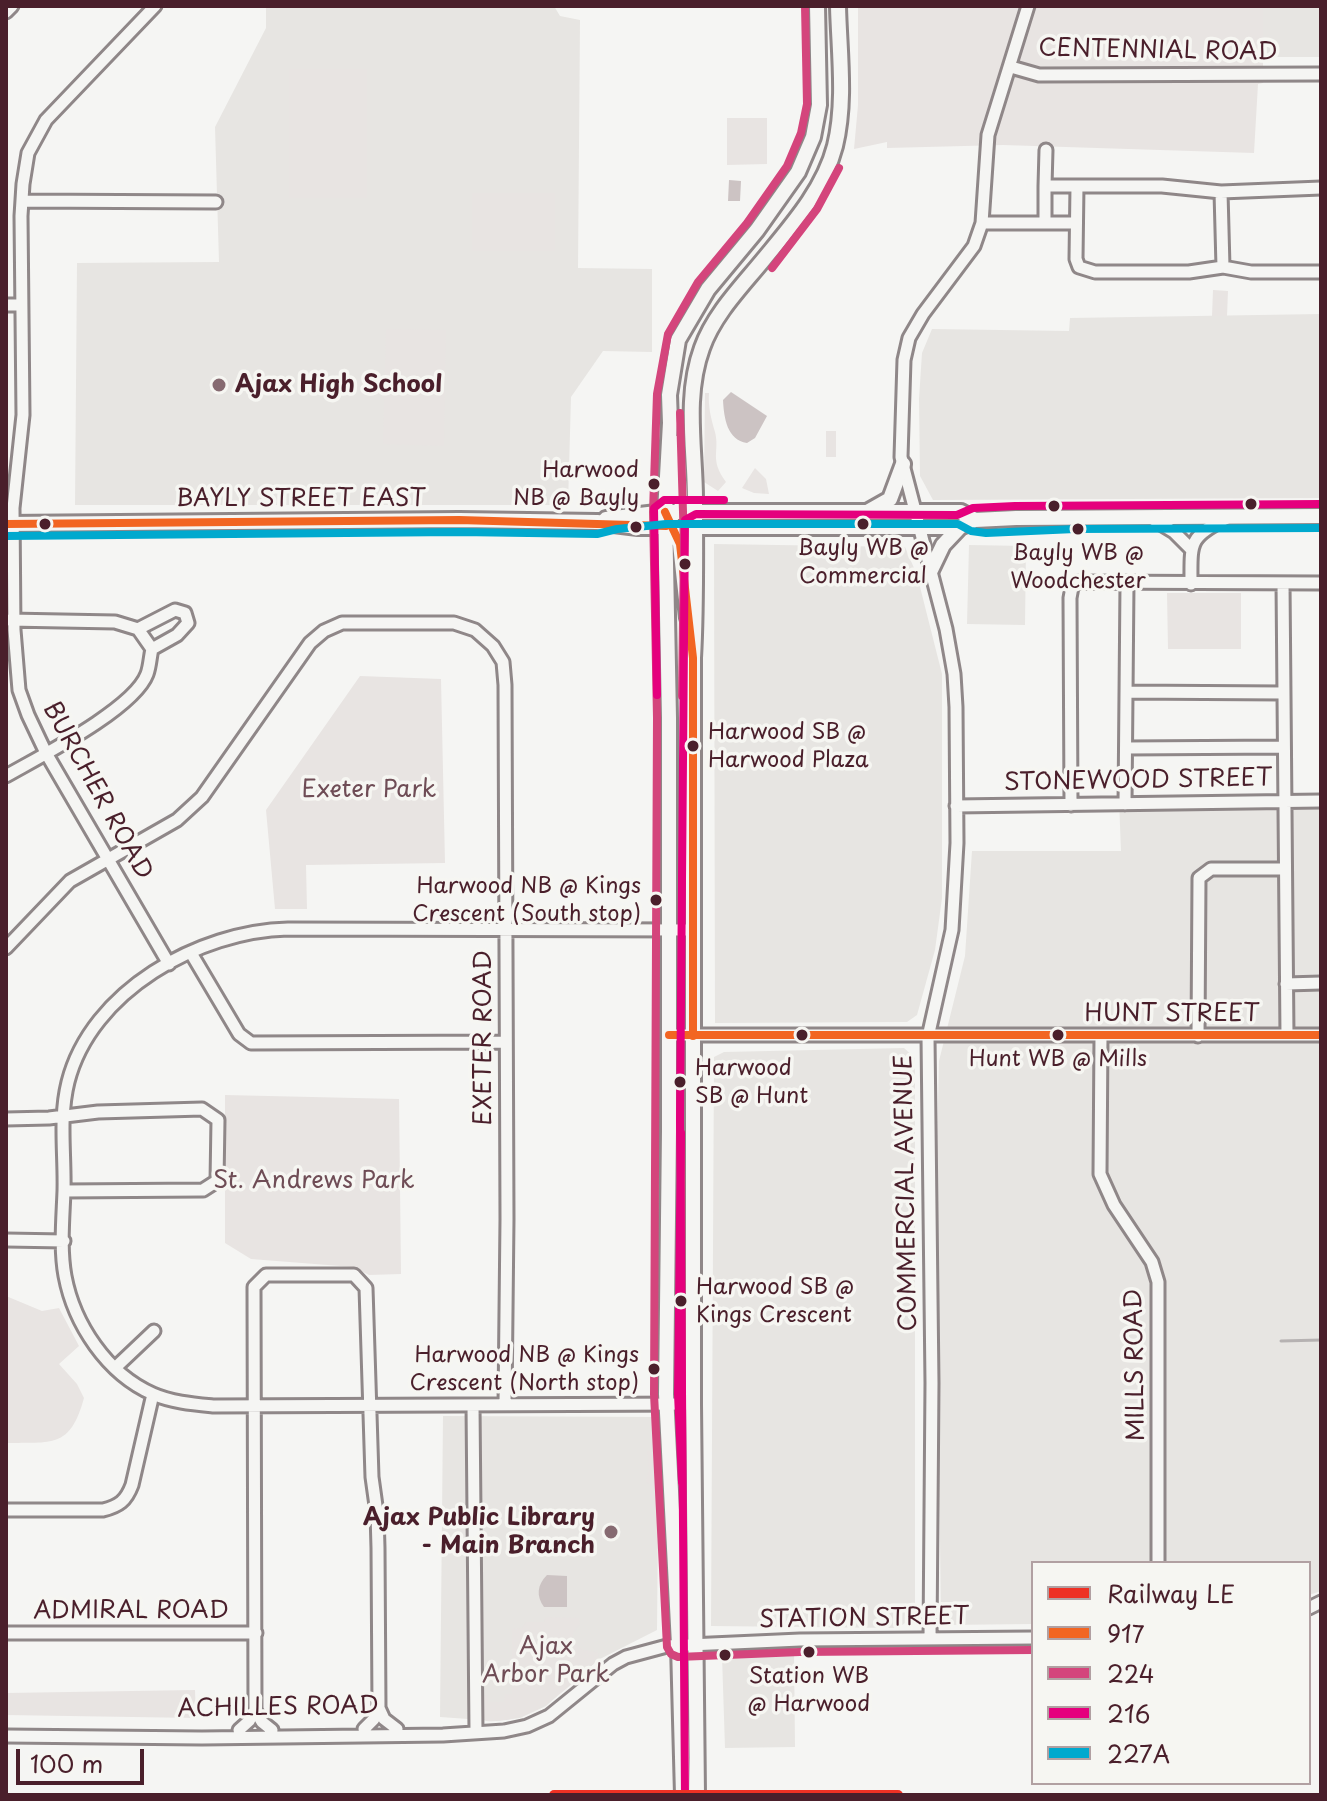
<!DOCTYPE html>
<html>
<head>
<meta charset="utf-8">
<style>
	body { margin:0 }
	#map { position:relative; width:1327px; height:1801px; overflow:hidden; background:#f5f5f3; font-family:"Playpen Sans",sans-serif }
	canvas { display:block }
	.frame { position:absolute; inset:0; border:8px solid #4a1f2b; pointer-events:none }
	.legend { position:absolute; left:1031px; top:1561px; width:280px; height:224px; box-sizing:border-box; background:#f6f6f2; border:2px solid #b1a0a2; margin:0; padding:10px 14px; list-style:none; font-size:24px; color:#4a1f2b }
	.legend li { display:flex; align-items:center; gap:16px; height:40px }
	.legend b { width:40px; border:2px solid #b1a0a2 }
	.scale { position:absolute; left:16px; top:1749px; width:128px; height:36px; box-sizing:border-box; border:4px solid #4a1f2b; border-top:0; padding-left:10px; font-size:24px; line-height:28px; white-space:nowrap; color:#4a1f2b; -webkit-text-stroke:6px #f6f6f2; paint-order:stroke }
</style>
</head>
<body>
<div id="map">
<canvas width="1327" height="1801"></canvas>
<div class="frame"></div>
<ul class="legend">
<li><b style="height:10px;background:#ee3124"></b>Railway LE</li>
<li><b style="height:10px;background:#f26522"></b>917</li>
<li><b style="height:10px;background:#d4457c"></b>224</li>
<li><b style="height:10px;background:#e5007d"></b>216</li>
<li><b style="height:10px;background:#00a9ce"></b>227A</li>
</ul>
<div class="scale">100 m</div>
</div>
<script>
const g = document.querySelector('canvas').getContext('2d');
g.lineJoin = 'round';
function fillPath(path, color) {
  g.fillStyle = color;
  g.fill(path, 'evenodd');
}
function strokePath(path, color, width, dash) {
  g.strokeStyle = color;
  g.lineWidth = width;
  g.lineCap = dash ? 'butt' : 'round';
  g.setLineDash(dash || []);
  g.stroke(path);
}
function drawText(font, color, halo, rows, align = 'center') {
  g.font = font + ' "Playpen Sans",sans-serif';
  g.lineWidth = 7;
  g.setLineDash([]);
  g.textBaseline = 'middle';
  g.strokeStyle = halo;
  g.fillStyle = color;
  for (const [text, x, y, turn = 0] of rows) {
    g.save();
    g.translate(x, y);
    g.rotate((+turn || 0) * Math.PI / 180);
    g.textAlign = isNaN(turn) ? turn : align;
    if (halo) g.strokeText(text, 0, 0);
    g.fillText(text, 0, 0);
    g.restore();
  }
}
fillPath(new Path2D(`
	M266,6H554L560,16L580,20L578,268L652,269V352L603,351L571,397L568,505H75L77,263L219,262L215,127L266,28Z
	M1263,6H1321V57H1262Z
	M1321,314V498L933,500L920,476L919,399L922,353L932,329L1069,331L1070,318Z
	M714,544L905,547L917,575L942,674V898L935,950L917,1015L907,1022L715,1023Z
	M969,545L1026,546L1025,625L967,624Z
	M1321,796V1591L1309,1595V1563H1033V1624L941,1625L936,1192L939,1061L965,956L972,851H1121L1119,800Z
	M904,1048L915,1058V1616L898,1628L711,1626L714,1057L724,1052Z
	M443,1416L659,1417L657,1630L598,1660L546,1706L520,1718L496,1721L440,1717Z
	M794,1650L795,1747L725,1748L722,1656L728,1651Z`), '#e7e5e2');
fillPath(new Path2D(`
	M858,6H1263V83L1258,84L1254,153L1003,145L887,148V142L854,149L858,105Z
	M289,69H367V198H289Z
	M727,118H767V164L727,165Z
	M472,193H555V251H472Z
	M1213,290L1228,291L1227,316H1212Z
	M386,329L446,330L444,446L383,444Z
	M705,393H709C708,407 711,418 715,432C720,452 709,459 726,482L718,491L704,482Z
	M826,431H836V457H826Z
	M755,468L766,479L769,494L754,493L742,488Z
	M1167,593H1241V649H1168Z
	M360,676L441,679L445,863L306,865L307,909H275L266,810Z
	M225,1095L399,1099L401,1274L369,1275L353,1267L251,1259L225,1243Z
	M6,1296L42,1311L59,1308L79,1346L59,1364L77,1384L84,1398C70,1449 52,1442 6,1443Z
	M647,1451L658,1452L659,1491L646,1482L649,1470Z
	M546,1617L579,1618L580,1624L573,1633L572,1640L582,1650L593,1651L599,1654L598,1660C565,1690 534,1724 486,1721L480,1717L481,1696L487,1695L488,1702H504L505,1694H512V1629L522,1628L526,1622H544Z
	M195,1690L196,1718L6,1715V1693Z`), '#e8e4e2');
fillPath(new Path2D(`
	M729,180L741,181L740,201H728Z
	M731,392L767,416L755,438L747,443C727,440 724,418 723,400Z
	M547,1575L567,1576V1607H544C536,1596 537,1585 547,1575Z`), '#ccc3c3');
const minor = new Path2D(`
	M155,6L46,120L28,153L23,184L21,216L23,415L13,508L14,630L19,690L28,715L46,753L169,964
	M6,12L12,6
	M1011,67L1039,75L1321,74
	M1045,186L1046,150
	M1077,186L1076,259L1079,267L1095,272H1189L1223,267L1251,272H1321
	M1221,192L1223,267
	M22,201L216,202
	M982,223H1076
	M1045,223V186H1162L1221,192L1321,188
	M6,305H21
	M1151,518L1174,532L1191,549
	M1283,583L1287,1035
	M1191,584C1191,543 1188,537 1227,518
	M138,629L175,610L185,613L188,623L177,635L152,649
	M1126,692L1283,693
	M1126,748L1284,747
	M6,776C39,757 134,709 147,674C150,666 150,657 152,649L138,629L115,622L9,620
	M1125,804L1127,584
	M1071,805L1070,598L1072,587L1077,582L1321,583
	M956,806L1321,801
	M6,948L70,881L177,820L202,797L310,643L324,631L342,623H454L475,630L493,646L503,662L505,685L507,1219L505,1404
	M191,953L239,1034L251,1043L505,1042
	M1286,984L1321,983
	M669,1035H1321
	M1101,1036L1100,1174L1114,1205L1152,1262L1158,1282V1563
	M1198,1036L1199,878L1211,869H1285
	M6,1119L49,1118L98,1112L202,1109L218,1120L217,1181L203,1190L64,1191
	M6,1240L64,1241
	M116,1367L154,1331
	M693,1404L213,1406C193,1404 171,1402 153,1394C107,1374 74,1324 65,1276C60,1249 63,1218 64,1191C65,1154 59,1118 68,1082C91,991 199,931 288,929L693,930
	M473,1405L476,1732
	M6,1510H103C119,1506 126,1501 132,1485L153,1394
	M1309,1608L1321,1602
	M6,1633H256
	M930,1639L932,1383L928,1037L952,930L957,843L956,707L954,674L946,629L901,457L904,360L909,338L923,314L974,246L982,223L988,135L1028,6
	M255,1710L262,1722L272,1730
	M364,1729L374,1719L379,1708
	M239,1730L249,1721L255,1710L254,1287L266,1275H354L366,1288L372,1477L377,1513L378,1548L379,1708L384,1719L397,1729
	M6,1736L202,1738L443,1735L504,1731L527,1726L549,1716L613,1664L626,1657L667,1646L800,1640L1033,1638`);
const major = new Path2D(`
	M677,443L680,499L688,520
	M867,512L890,499L903,464
	M606,519L665,512H961L975,520
	M671,521L680,544L688,618
	M6,524L459,520L597,522L638,527H960L975,520L1016,518L1321,516
	M931,570L943,545L960,527
	M683,1795L679,1645L666,1394L669,1131V718L665,512L670,423L669,395L678,340L708,289L757,230L798,172L813,137L819,105L817,6
	M697,1795L693,1404V658C696,605 695,552 695,499C695,449 684,397 702,348C714,314 742,286 764,259C792,225 824,189 835,146C846,101 839,51 838,6`);
strokePath(minor, '#8f8788', 17);
strokePath(major, '#8f8788', 20);
strokePath(minor, '#f5f5f3', 11);
strokePath(major, '#f5f5f3', 14);
strokePath(new Path2D(`
	M1281,1341L1321,1340`), '#b6b2b2', 3);
strokePath(new Path2D(`
	M665,512L680,544L693,658V1036
	M6,524L459,520L666,526
	M669,1035H1321`), '#f26522', 8);
strokePath(new Path2D(`
	M805,6L807,104L801,133L787,166L747,223L698,282L668,334L657,394L653,512L657,718L654,1394L667,1647L671,1654L678,1657L800,1652L1033,1650
	M772,268L817,209L839,168
	M680,413L684,545L682,696
	M681,1133L682,1483`), '#d4457c', 8);
strokePath(new Path2D(`
	M657,695L654,508L664,500H724
	M681,1133L678,1394L682,1482
	M685,1795L680,1119L685,520L696,514L957,515L973,508L1015,506L1321,504`), '#e5007d', 8);
strokePath(new Path2D(`
	M6,536L459,532L597,534L617,529L666,524H958L971,531L986,533L1075,529L1321,528`), '#00a9ce', 8);
strokePath(new Path2D(`
	M554,1795H898`), '#ee3124', 10);
for (const [x, y, r, color] of [
	[219,385,8,"#866a71"],
	[654,484,7,"#4a1f2b"],
	[1251,504,7,"#4a1f2b"],
	[1054,506,7,"#4a1f2b"],
	[45,524,7,"#4a1f2b"],
	[863,524,7,"#4a1f2b"],
	[636,527,7,"#4a1f2b"],
	[1078,529,7,"#4a1f2b"],
	[685,564,7,"#4a1f2b"],
	[693,746,7,"#4a1f2b"],
	[656,900,7,"#4a1f2b"],
	[802,1035,7,"#4a1f2b"],
	[1058,1035,7,"#4a1f2b"],
	[680,1082,7,"#4a1f2b"],
	[681,1301,7,"#4a1f2b"],
	[654,1369,7,"#4a1f2b"],
	[611,1532,8,"#866a71"],
	[809,1652,7,"#4a1f2b"],
	[725,1655,7,"#4a1f2b"]
]) {
  const dot = new Path2D();
  dot.arc(x, y, r, 0, 2 * Math.PI);
  g.fillStyle = color;
  g.fill(dot);
  strokePath(dot, '#f6f6f2', 3);
}
drawText('22px', '#4a1f2b', '#f6f6f2', [
	["Harwood",639,471,"right"],
	["NB @ Bayly",639,499,"right"],
	["Bayly WB @",863,549],
	["Commercial",863,577],
	["Bayly WB @",1078,554],
	["Woodchester",1078,582],
	["Harwood SB @",708,733,"left"],
	["Harwood Plaza",708,761,"left"],
	["Harwood NB @ Kings",641,887,"right"],
	["Crescent (South stop)",641,915,"right"],
	["Hunt WB @ Mills",1058,1060],
	["Harwood",695,1069,"left"],
	["SB @ Hunt",695,1097,"left"],
	["Harwood SB @",696,1288,"left"],
	["Kings Crescent",696,1316,"left"],
	["Harwood NB @ Kings",639,1356,"right"],
	["Crescent (North stop)",639,1384,"right"],
	["Station WB",809,1677],
	["@ Harwood",809,1705]
]);
drawText('24px', '#4a1f2b', '#f6f6f2', [
	["CENTENNIAL ROAD",1158,51,1],
	["BAYLY STREET EAST",301,499],
	["STONEWOOD STREET",1138,781,-1],
	["BURCHER ROAD",97,791,61],
	["HUNT STREET",1172,1014],
	["EXETER ROAD",484,1038,-90],
	["COMMERCIAL AVENUE",907,1193,-91],
	["MILLS ROAD",1136,1365,-91],
	["ADMIRAL ROAD",131,1611],
	["STATION STREET",864,1619,-1],
	["ACHILLES ROAD",278,1708,-1]
]);
drawText('bold 24px', '#4a1f2b', '#f6f6f2', [
	["Ajax High School",235,385],
	["Ajax Public Library",595,1518,"right"],
	["- Main Branch",595,1546,"right"]
], 'left');
drawText('24px', '#6f4d56', '#f6f6f2', [
	["Exeter Park",369,790],
	["St. Andrews Park",314,1181],
	["Ajax",546,1647],
	["Arbor Park",546,1675]
]);
</script>
</body>
</html>
